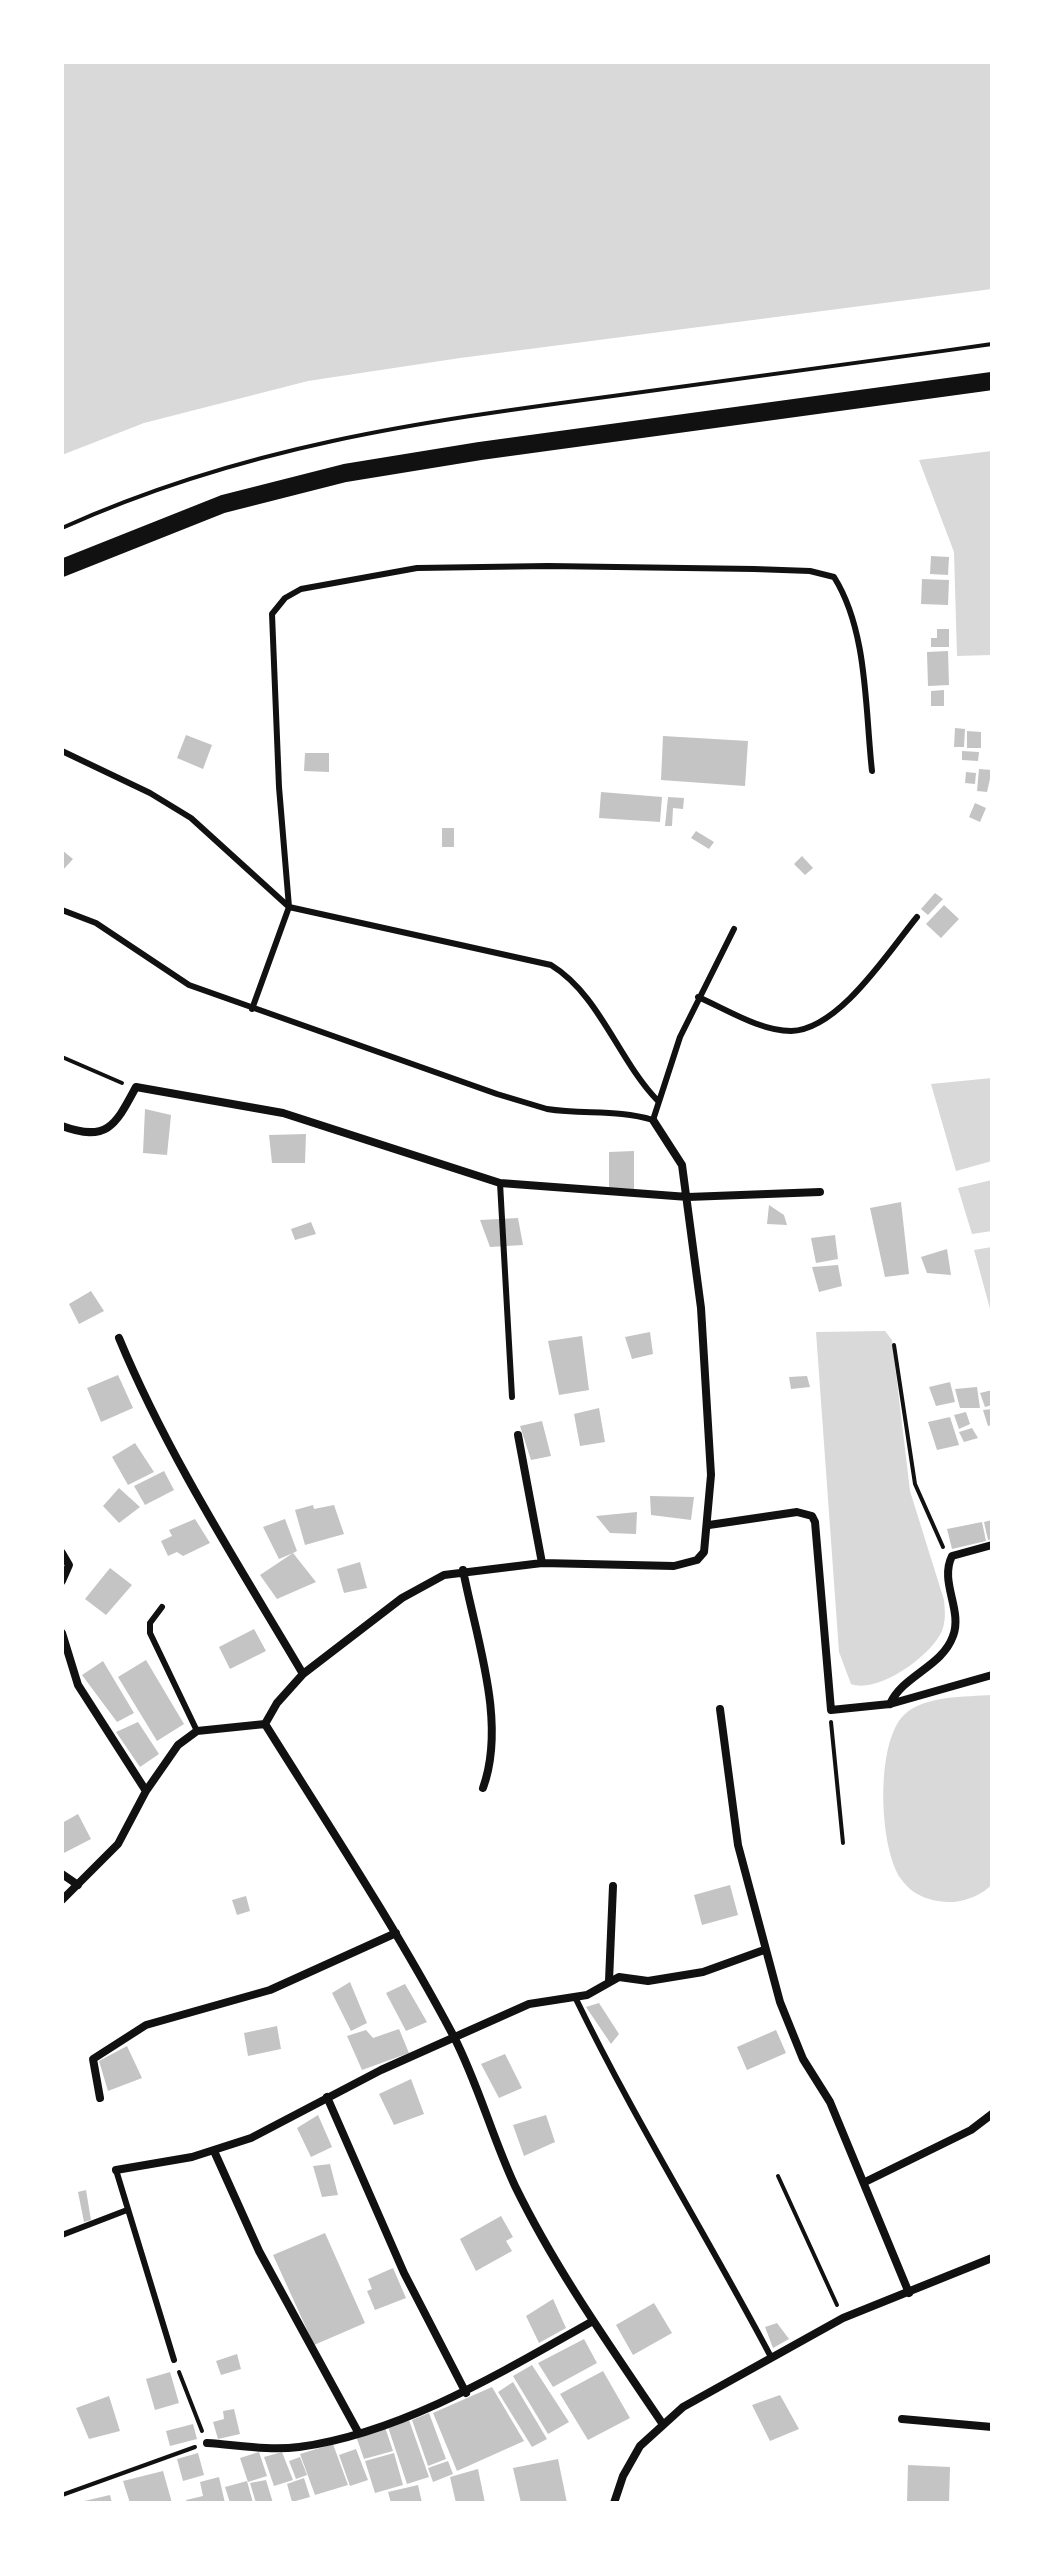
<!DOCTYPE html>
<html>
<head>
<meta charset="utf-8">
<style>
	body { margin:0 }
	#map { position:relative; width:1054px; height:2565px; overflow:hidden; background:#fff; font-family:"Fira Sans",sans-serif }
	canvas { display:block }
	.frame { position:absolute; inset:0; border:64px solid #fff; pointer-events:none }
</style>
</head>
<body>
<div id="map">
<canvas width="1054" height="2565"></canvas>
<div class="frame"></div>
</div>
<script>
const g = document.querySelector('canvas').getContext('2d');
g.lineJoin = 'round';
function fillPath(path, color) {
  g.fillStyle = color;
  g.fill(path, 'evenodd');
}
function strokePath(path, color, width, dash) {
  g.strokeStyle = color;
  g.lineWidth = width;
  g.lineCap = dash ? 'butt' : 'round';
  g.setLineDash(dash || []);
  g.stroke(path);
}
fillPath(new Path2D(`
	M62,62H992V289L460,358L308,381L144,423L62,455Z
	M992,451V655L957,656L954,552L919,460Z
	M992,1078V1161L956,1171L931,1084Z
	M992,1180V1231L972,1234L958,1188Z
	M992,1247V1316L974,1250Z
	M885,1331L892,1340L910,1491L944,1600C945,1611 946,1620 942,1631C931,1656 878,1694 851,1684L839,1652L816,1332Z
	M992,1695V1884C983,1895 962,1903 948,1902C930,1901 913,1896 901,1879C879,1848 875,1743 904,1715C924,1695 966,1697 992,1695Z`), '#d9d9d9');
fillPath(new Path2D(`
	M931,556L949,557L948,575L930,574Z
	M922,579L949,580L948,605L921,604Z
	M937,629H949V647H931V638H937Z
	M948,651L949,685L928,686L927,652Z
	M944,690V706H931V691Z
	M955,728L965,729L964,747H954Z
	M967,731L981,732V748H967Z
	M186,735L212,745L203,769L177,758Z
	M663,736L748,741L745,786L661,780Z
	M962,751L979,752L978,761L962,760Z
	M305,753H329V772L304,771Z
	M979,769L992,770L987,792L977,791Z
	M966,772L976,773L975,784L965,783Z
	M601,792L662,797L660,822L599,818Z
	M668,797L684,798L683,809L673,808L672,826H665Z
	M975,803L986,808L980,822L969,817Z
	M442,828H454V847H442Z
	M696,831L714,842L709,849L691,838Z
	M62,850L73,859L62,871Z
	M802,856L813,868L805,875L794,864Z
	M935,893L943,899L928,915L921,909Z
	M944,905L959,919L941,938L926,924Z
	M145,1109L171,1115L167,1155L143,1153Z
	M306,1134L305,1163H272L269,1135Z
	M634,1151V1189L609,1188V1152Z
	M901,1202L909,1274L885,1277L870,1208Z
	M769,1205L784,1215L787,1225L767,1224Z
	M518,1218L523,1245L490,1247L480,1220Z
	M311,1222L316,1234L295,1240L291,1229Z
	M835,1235L838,1259L816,1263L811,1238Z
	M947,1249L951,1275L927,1273L921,1257Z
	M838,1265L842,1286L819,1292L812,1267Z
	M91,1291L104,1311L79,1324L69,1304Z
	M650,1332L653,1354L632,1359L625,1337Z
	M582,1336L589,1390L559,1395L548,1341Z
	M118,1375L133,1408L101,1422L87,1388Z
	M807,1376L810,1387L791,1389L789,1377Z
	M950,1382L955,1402L936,1406L929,1387Z
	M977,1387L980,1408H960L955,1389Z
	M992,1390V1405L985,1407L980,1393Z
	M599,1408L605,1442L580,1446L574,1414Z
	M992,1409V1425L988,1426L983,1410Z
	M966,1412L970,1424L959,1429L954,1415Z
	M950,1417L959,1445L937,1450L928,1422Z
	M542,1421L551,1456L531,1460L520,1426Z
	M972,1428L978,1438L964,1442L959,1432Z
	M135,1443L154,1472L128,1485L112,1457Z
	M164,1471L174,1490L145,1505L134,1486Z
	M119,1488L140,1507L119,1523L103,1506Z
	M650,1496L694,1497L691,1520L651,1515Z
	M313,1505L314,1509L334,1505L344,1534L305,1545L295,1510Z
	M637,1512L636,1534L610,1533L596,1516Z
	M195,1519L210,1543L183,1556L177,1552L168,1556L161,1541L172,1536L169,1530Z
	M285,1519L297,1551L293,1553L316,1582L277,1599L260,1575L293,1553L279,1559L263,1527Z
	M992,1520V1539L988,1540L984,1522Z
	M982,1522L986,1541L952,1549L947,1529Z
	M360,1562L367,1588L344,1593L337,1569Z
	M110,1568L132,1585L106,1615L85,1599Z
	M254,1629L266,1651L230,1669L219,1647Z
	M146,1660L184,1724L157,1741L118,1677Z
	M103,1661L134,1713L117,1722L82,1675Z
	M138,1722L159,1754L140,1767L116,1732Z
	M78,1814L91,1839L62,1854V1823Z
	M730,1885L738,1915L702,1925L694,1895Z
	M246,1896L250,1911L237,1915L232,1900Z
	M350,1982L367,2023L351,2031L332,1993Z
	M405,1984L427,2022L406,2031L386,1993Z
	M599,2003L619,2034L611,2044L586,2007Z
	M277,2026L281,2049L248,2056L244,2033Z
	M399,2029L409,2053L362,2070L347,2036L366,2030L373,2038Z
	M776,2030L786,2053L747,2070L737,2047Z
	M127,2046L142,2078L108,2091L99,2061Z
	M505,2054L522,2088L499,2098L481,2064Z
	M411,2079L424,2114L394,2125L379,2094Z
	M318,2115L332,2147L311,2157L297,2128Z
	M546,2115L555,2142L524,2156L513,2125Z
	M330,2164L338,2195L322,2197L313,2166Z
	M86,2190L91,2220L84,2222L78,2192Z
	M501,2216L513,2237L506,2241L512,2251L476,2271L460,2239Z
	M325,2233L365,2323L314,2345L273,2255Z
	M393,2268L406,2298L375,2310L367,2291L372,2289L368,2279Z
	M553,2299L566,2328L539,2343L526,2316Z
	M654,2303L672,2333L633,2355L616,2325Z
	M777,2323L789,2339L773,2348L765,2327Z
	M584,2339L597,2363L553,2387L538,2363Z
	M237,2354L241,2369L221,2375L216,2361Z
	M532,2365L569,2422L548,2434L513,2376Z
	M603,2371L630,2418L588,2440L560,2394Z
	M170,2372L179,2403L155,2410L146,2379Z
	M513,2382L547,2439L532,2447L498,2392Z
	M492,2387L524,2441L457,2471L433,2413Z
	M780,2395L799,2429L770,2441L752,2405Z
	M109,2396L120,2431L89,2439L76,2408Z
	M234,2409L240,2434L218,2439L213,2422L224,2419L223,2411Z
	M429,2413L446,2459L428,2466L412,2420Z
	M409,2420L429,2477L407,2484L388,2427Z
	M193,2424L197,2439L170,2446L166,2431Z
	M385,2427L393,2451L364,2459L356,2436Z
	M333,2444L348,2485L315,2495L300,2454Z
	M356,2449L368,2480L350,2486L339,2455Z
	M259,2452L267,2476L248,2482L240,2458Z
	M282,2452L293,2480L274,2486L264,2457Z
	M198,2453L204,2475L183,2481L177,2459Z
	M394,2453L403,2485L375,2493L365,2461Z
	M300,2457L307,2475L296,2479L289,2461Z
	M558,2459L567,2503H521L513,2468Z
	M448,2461L453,2474L433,2482L428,2468Z
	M908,2465L950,2467L949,2503H907Z
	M478,2469L485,2503H456L450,2477Z
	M163,2471L172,2503H130L123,2481Z
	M219,2477L225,2503H187L186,2500L203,2496L200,2482Z
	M304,2478L310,2497L292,2502L287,2484Z
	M266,2480L273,2503H256L250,2483Z
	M247,2481L253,2503H230L225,2487Z
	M418,2485L422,2503H391L388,2492Z
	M110,2495L112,2503H80V2502Z`), '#c4c4c4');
strokePath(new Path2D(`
	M62,528C244,446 418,422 613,396C740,379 866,362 992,344
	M62,1057L122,1083
	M894,1345L915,1484L943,1547
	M831,1722L843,1843
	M778,2176L837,2305
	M179,2372L202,2431
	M62,2495L195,2447`), '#111', 4);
strokePath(new Path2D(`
	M62,751L150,793L191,818L289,907L551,965C600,995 618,1060 658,1101
	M62,910L96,923L189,985L497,1094L547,1109C584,1115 617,1109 653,1120L680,1037L734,929
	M698,997C726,1009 760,1031 791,1031C839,1030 889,951 917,917
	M252,1009L289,907L279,787L272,614L285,598L301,589L417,568L548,566L754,569L810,571L834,577C868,631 865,709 872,771
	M500,1183L512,1397
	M162,1607L150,1623V1633L197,1731
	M575,1997C634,2119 707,2236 771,2357
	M116,2170L174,2360
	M62,2235L127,2210`), '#111', 6);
strokePath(new Path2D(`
	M62,1126C108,1143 116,1124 136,1087L283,1113L500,1183L688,1197L820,1192
	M119,1338C168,1456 238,1564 303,1674
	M518,1435L542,1563
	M709,1525L797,1512L812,1516L815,1522L831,1710L890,1704L992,1675
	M62,1553L69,1565L62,1581
	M463,1570C476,1638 507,1722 483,1788
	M62,1633L78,1685L146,1791
	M890,1704C903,1675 942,1667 953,1636C963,1610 939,1582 952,1556L992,1545
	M720,1709L738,1845L780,2002L803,2059L830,2102L909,2293
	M265,1724L277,1703L303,1674L402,1598L444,1575L542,1563L674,1566L697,1560L704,1552L711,1475L701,1308L682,1165L653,1120
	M265,1724C329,1826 396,1928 453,2035C478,2083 492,2137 515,2186C556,2270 610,2346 662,2423
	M62,1874L78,1885
	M62,1900L118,1844L146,1791L178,1745L197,1731L265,1724
	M609,1981L613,1886
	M327,2097L404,2273L466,2393
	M100,2098L93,2059L146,2025L270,1990L396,1933
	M214,2151L259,2251L358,2432
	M116,2170L192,2157L251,2138L381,2070L529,2004L587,1995L619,1977L648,1981L703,1972L764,1950
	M865,2182L971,2130L992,2114
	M902,2419L992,2427
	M207,2443C237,2445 269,2451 299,2447C402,2433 504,2371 593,2321
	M614,2503L623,2476L640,2446L683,2407L843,2318L992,2258`), '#111', 8);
strokePath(new Path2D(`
	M62,568L223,504L345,473L480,451L992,381`), '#111', 18);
</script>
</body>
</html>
